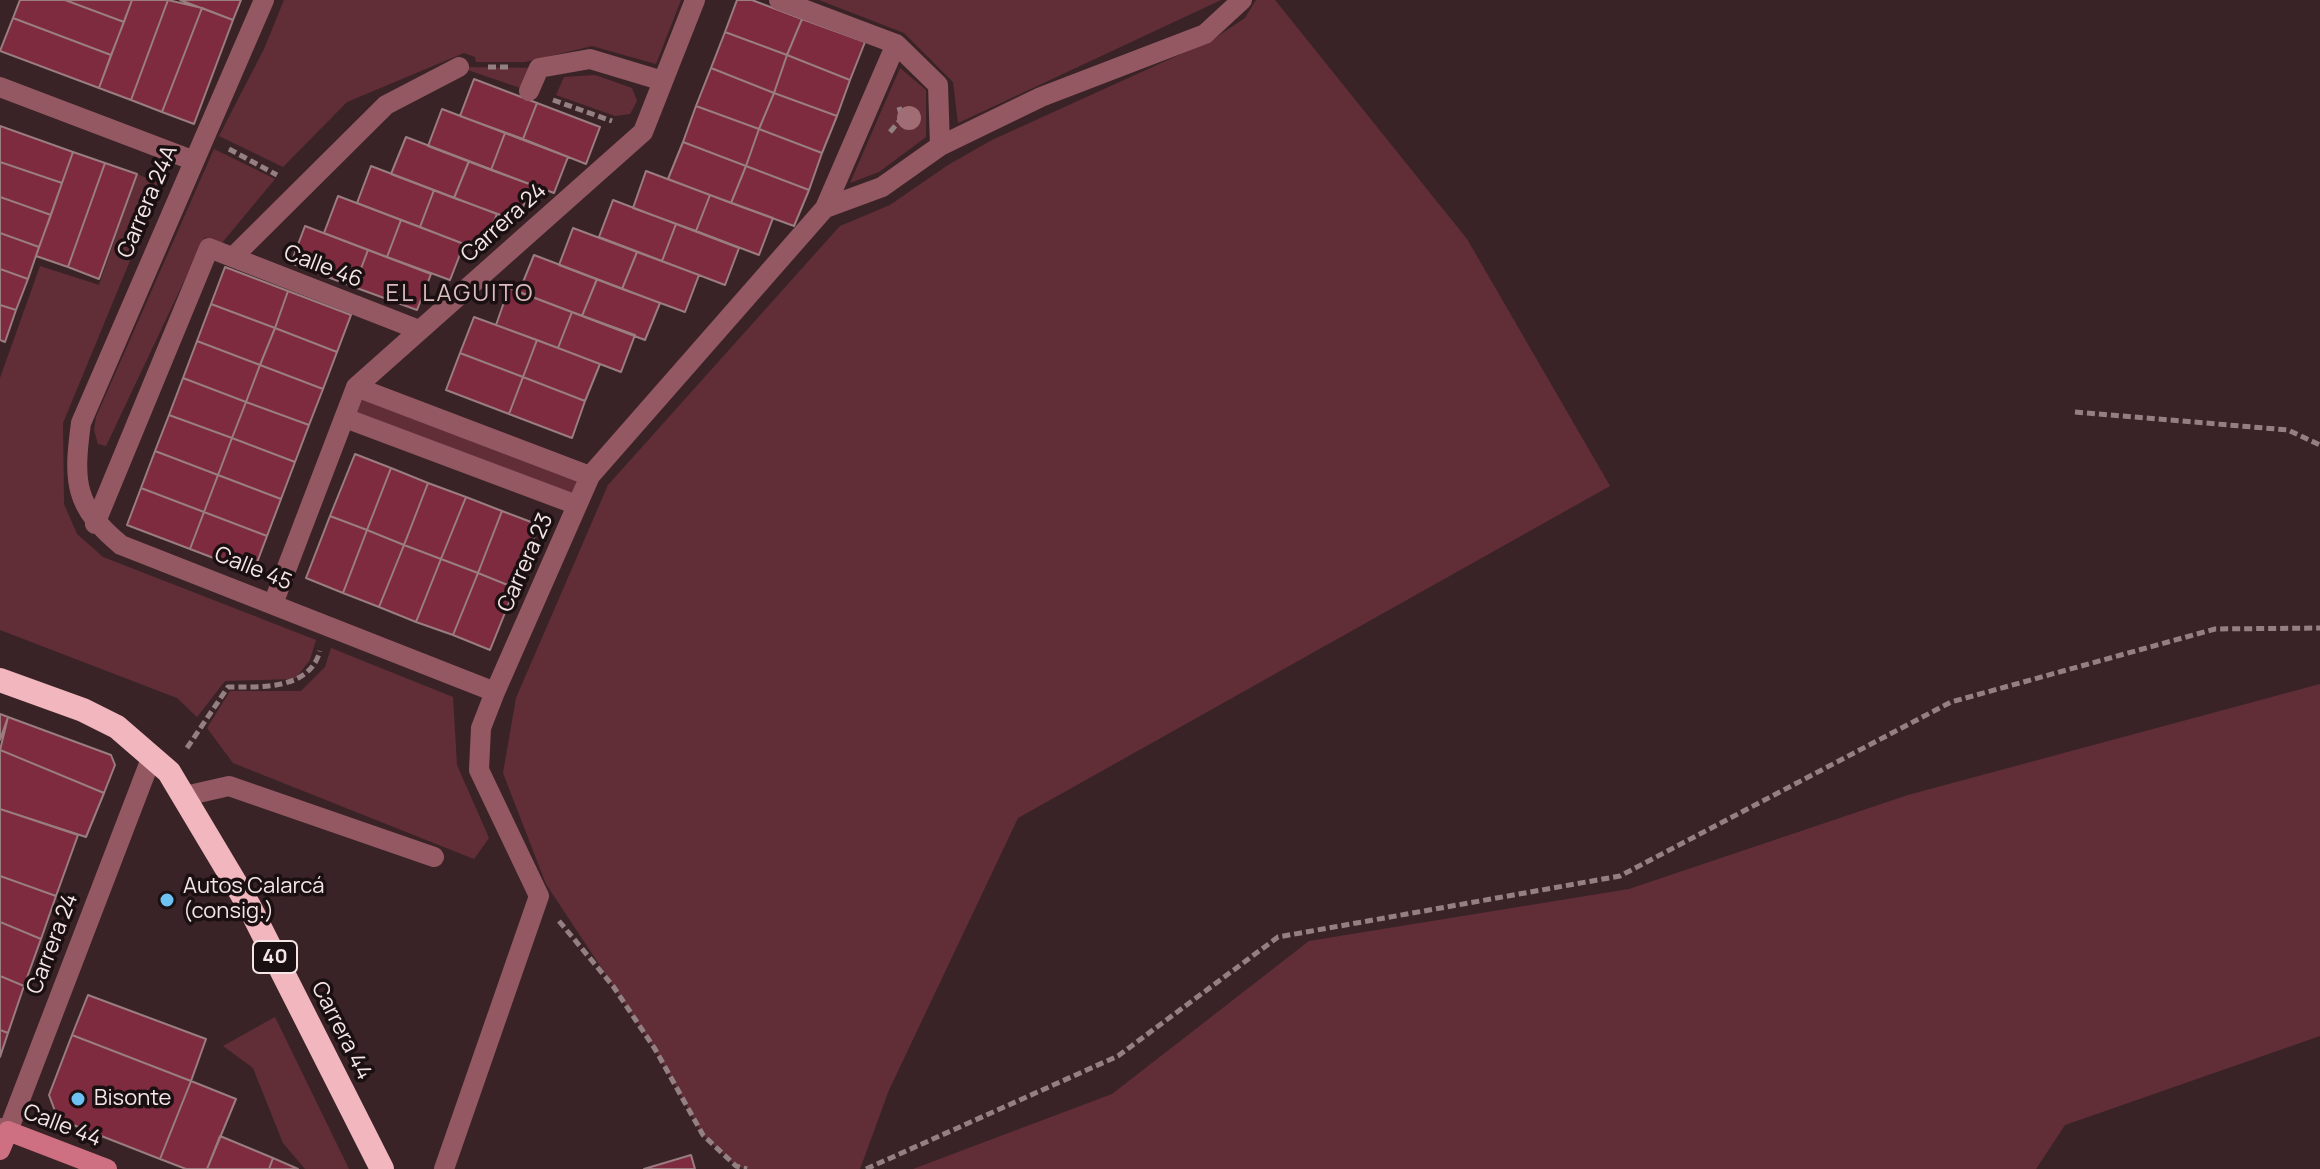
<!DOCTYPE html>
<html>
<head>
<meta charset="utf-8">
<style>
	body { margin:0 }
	canvas { display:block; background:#3a2326 }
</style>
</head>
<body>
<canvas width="2320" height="1169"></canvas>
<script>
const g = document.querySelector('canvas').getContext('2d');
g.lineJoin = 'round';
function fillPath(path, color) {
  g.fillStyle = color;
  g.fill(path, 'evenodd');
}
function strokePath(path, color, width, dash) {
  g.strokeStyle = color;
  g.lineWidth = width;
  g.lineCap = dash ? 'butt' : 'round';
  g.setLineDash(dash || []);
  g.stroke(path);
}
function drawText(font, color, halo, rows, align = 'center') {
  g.font = font + ' Manrope,sans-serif';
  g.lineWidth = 7;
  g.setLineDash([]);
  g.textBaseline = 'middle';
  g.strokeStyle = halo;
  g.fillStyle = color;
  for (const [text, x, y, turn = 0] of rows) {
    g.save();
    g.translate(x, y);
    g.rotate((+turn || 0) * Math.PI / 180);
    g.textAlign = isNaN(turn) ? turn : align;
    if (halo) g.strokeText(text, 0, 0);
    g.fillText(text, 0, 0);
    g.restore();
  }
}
fillPath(new Path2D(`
	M284,0H681L656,64L592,46L525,62H476L475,57L464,53L347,102L283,167L219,136L264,49Z
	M819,0H1221L958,123L953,82L904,33Z
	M1256,0H1275L1467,239L1610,486L1018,818L889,1090L860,1169H747L736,1166L703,1135L655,1049L546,884L503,773L516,698L608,485L840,226L890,205L948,165L992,140L1212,40L1245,18Z
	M459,67L539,68L529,91Z
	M900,68L926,90V137L879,172L850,183Z
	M595,75L632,88L637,101L630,114L615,116L556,95L564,77Z
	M214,149L275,179L221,244L205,237L106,446L98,444L94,430L96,417Z
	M137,174L157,182L160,188L63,423L64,504L77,534L103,557L316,640L310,660L295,679L225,681L197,717L177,698L0,630V378L40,266L99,285Z
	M356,388L588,477L577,504L346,418Z
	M331,648L453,697L457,765L489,838L474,859L233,763L207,728L230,691H301L325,667Z
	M2320,684V1036L2065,1125L2036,1169H913L1112,1094L1309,941L1629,889L1908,795Z
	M275,1017L349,1169H305L283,1143L253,1068L223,1046Z`), '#612e37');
const building = new Path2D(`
	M20,0H65L124,22L111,55L13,18Z
	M65,0H132L124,22Z
	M132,0H168L131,100L99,88Z
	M168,0L202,8L162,112L131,100Z
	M180,0H241L233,20Z
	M737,0H752L802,19L787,55L725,32Z
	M202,8L233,20L194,124L162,112Z
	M13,18L111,55L99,88L0,51Z
	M802,19L865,42L850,80L787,55Z
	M725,32L787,55L774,93L711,68Z
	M787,55L850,80L837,116L774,93Z
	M711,68L774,93L759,129L696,106Z
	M474,79L537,103L523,139L460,116Z
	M774,93L837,116L822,153L759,129Z
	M537,103L600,127L586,164L523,139Z
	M696,106L759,129L746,166L683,142Z
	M442,109L505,133L491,170L428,146Z
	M0,126L73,152L62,183L0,162Z
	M759,129L822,153L809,190L746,166Z
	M505,133L568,157L554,193L491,170Z
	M406,137L469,161L454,198L391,174Z
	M683,142L746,166L731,203L668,179Z
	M73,152L105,163L68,267L36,256Z
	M469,161L532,185L517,221L454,198Z
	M0,162L62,183L51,215L0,197Z
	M105,163L137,174L99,279L68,267Z
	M371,166L434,190L420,227L357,203Z
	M746,166L809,190L794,226L731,203Z
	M646,171L710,195L696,231L633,208Z
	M434,190L497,214L482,251L420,227Z
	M710,195L773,218L759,255L696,231Z
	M338,196L401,220L387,257L324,233Z
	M0,197L51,215L39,247L0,233Z
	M613,200L676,224L662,261L599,237Z
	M401,220L464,244L450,280L387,257Z
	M676,224L739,248L725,285L662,261Z
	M305,226L368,250L354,287L291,263Z
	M573,228L637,252L622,289L559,265Z
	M0,233L39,247L28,279L0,269Z
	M368,250L431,274L417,310L354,287Z
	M637,252L699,275L685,312L622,289Z
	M534,255L597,279L582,316L519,292Z
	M225,267L288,291L275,328L211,304Z
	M0,269L28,279L16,310L0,305Z
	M597,279L660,303L645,340L582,316Z
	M509,288L572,312L558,348L496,325Z
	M288,291L351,315L337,352L275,328Z
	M211,304L275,328L260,365L197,341Z
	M0,305L16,310L5,342L0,340Z
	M572,312L635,335L621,372L558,348Z
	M474,317L537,340L523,377L460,353Z
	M275,328L337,352L323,389L260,365Z
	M537,340L600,364L585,401L523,377Z
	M197,341L260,365L246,402L183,378Z
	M460,353L523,377L509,414L446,390Z
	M260,365L323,389L309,425L246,402Z
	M523,377L585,401L572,438L509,414Z
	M183,378L246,402L232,438L169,415Z
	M246,402L309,425L295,462L232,438Z
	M169,415L232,438L218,475L155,451Z
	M232,438L295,462L281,499L218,475Z
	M155,451L218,475L204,512L141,488Z
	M355,454L391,468L367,530L330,516Z
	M391,468L428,483L404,545L367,530Z
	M218,475L281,499L267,536L204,512Z
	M428,483L466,497L441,559L404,545Z
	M141,488L204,512L190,549L127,525Z
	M466,497L502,511L478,573L441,559Z
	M502,511L539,525L515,588L478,573Z
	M204,512L267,536L253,573L190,549Z
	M330,516L367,530L343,593L306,578Z
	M367,530L404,545L379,607L343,593Z
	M404,545L441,559L416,622L379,607Z
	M441,559L478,573L453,635L416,622Z
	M478,573L515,588L490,650L453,635Z
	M0,714L8,717L0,740Z
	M8,717L111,755L115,765L104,793L0,750Z
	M0,750L104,793L86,837L0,809Z
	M0,809L78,835L56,896L0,876Z
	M0,876L56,896L41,939L0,922Z
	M0,922L41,939L24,986L0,976Z
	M0,976L24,986L8,1033L0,1030Z
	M88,995L206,1039L191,1081L72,1035Z
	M0,1030L8,1033L0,1057Z
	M72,1035L191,1081L160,1159L58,1119L49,1095Z
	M191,1081L236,1099L207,1169H186L160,1159Z
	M220,1136L273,1158L269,1169H207Z
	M691,1155L695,1169H644Z
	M273,1158L298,1169H269Z`);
fillPath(building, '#7f2b3f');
strokePath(building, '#997d80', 2);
strokePath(new Path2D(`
	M488,67H510
	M553,100L612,121
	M890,132L902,118L899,107
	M229,149L277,175
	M2075,412L2288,430L2320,445
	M187,748L228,687C262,687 309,690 320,651
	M559,921L613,986L655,1049L703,1135L736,1166L747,1169
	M866,1169L1118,1056L1278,937L1620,876L1951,702L2215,629L2320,628`), '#948082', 5, [8, 4]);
strokePath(new Path2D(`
	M264,0L81,423C73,482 74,506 121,545L495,692
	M779,0L896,44L938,85L940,146L882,187L825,208
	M0,87L192,160
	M529,91L539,68L590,59L663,81
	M940,146L1041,97L1205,34L1242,0
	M233,257L386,105L459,67
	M356,387L590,476
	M345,418L577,505
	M95,524L209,248L419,330
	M273,604L356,387L643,132L695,0
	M185,796L229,786L434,857
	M0,1128L8,1131L152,756
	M444,1169L539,896L479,770L481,728L495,692L590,476L825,208L896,44`), '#945862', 20);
strokePath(new Path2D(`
	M0,1150L8,1131L107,1169`), '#cf7082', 20);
strokePath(new Path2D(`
	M0,680L83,710L117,727L169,772L249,906L382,1169`), '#f2b6be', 24);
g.fillStyle = '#a06d75';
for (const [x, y] of [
	[909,118]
]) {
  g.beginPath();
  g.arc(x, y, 12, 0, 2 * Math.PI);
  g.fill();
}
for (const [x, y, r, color] of [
	[167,900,8,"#6ec2f3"],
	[78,1099,8,"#6ec2f3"]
]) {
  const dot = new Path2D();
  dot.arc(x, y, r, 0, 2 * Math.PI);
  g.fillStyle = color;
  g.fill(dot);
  strokePath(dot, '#1a1011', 3);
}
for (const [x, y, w] of [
	[275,957,44]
]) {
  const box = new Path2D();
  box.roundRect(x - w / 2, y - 16, w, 32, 6);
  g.fillStyle = '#1a1011';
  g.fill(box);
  strokePath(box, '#f5e5e7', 2);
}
drawText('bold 20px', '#f5e5e7', null, [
	["40",275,957]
]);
drawText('22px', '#f5e5e7', '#1a1011', [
	["Carrera 24A",148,202,-67],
	["Carrera 24",504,223,-42],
	["Calle 46",323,267,21],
	["Carrera 23",526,563,-66],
	["Calle 45",253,569,22],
	["Carrera 24",53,944,-69],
	["Carrera 44",341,1031,63],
	["Calle 44",62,1126,21]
]);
drawText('22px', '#f5e5e7', '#1a1011', [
	["Autos Calarcá",183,887],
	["(consig.)",183,912],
	["Bisonte",94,1099]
], 'left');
g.letterSpacing = '2px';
drawText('24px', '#dabcbf', '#1a1011', [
	["EL LAGUITO",460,294]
]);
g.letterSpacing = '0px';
</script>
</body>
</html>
